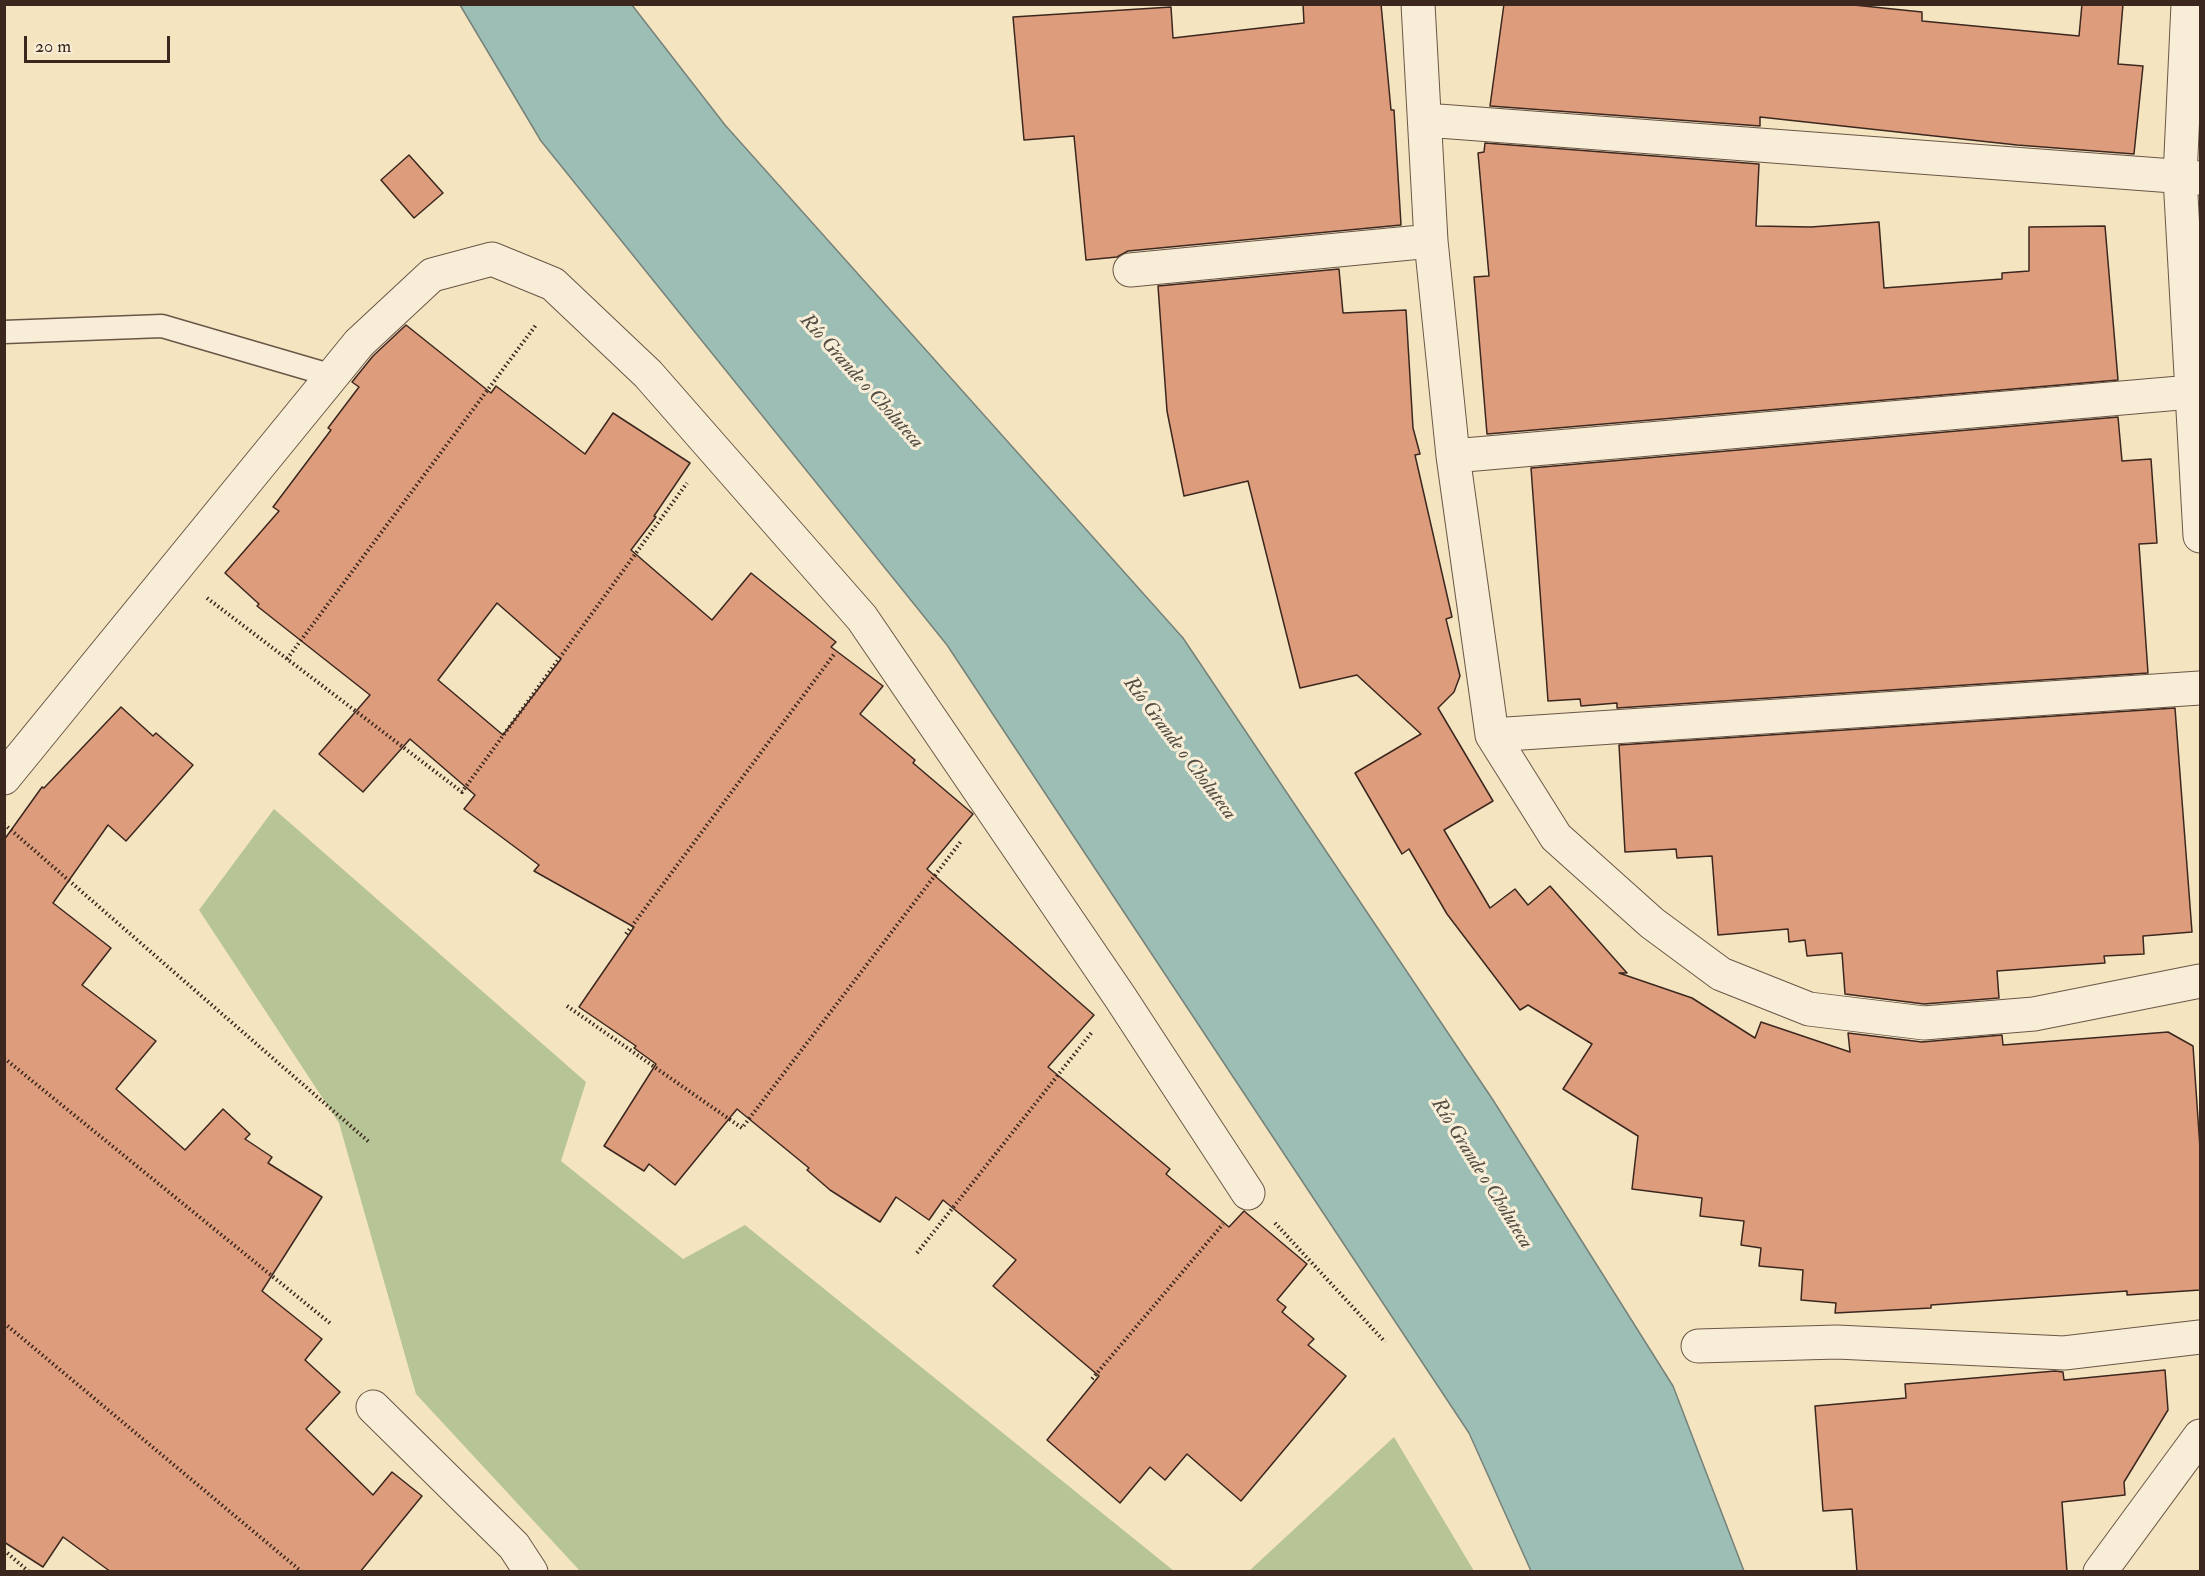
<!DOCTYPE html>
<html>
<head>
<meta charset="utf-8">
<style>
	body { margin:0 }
	#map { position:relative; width:2205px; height:1576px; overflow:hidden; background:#f5e4c0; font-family:"IM FELL Double Pica",serif }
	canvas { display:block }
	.frame { position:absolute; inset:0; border:6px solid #3c271f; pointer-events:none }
	.scale { position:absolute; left:24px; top:36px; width:146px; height:27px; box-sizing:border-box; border:3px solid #3c271f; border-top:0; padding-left:8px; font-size:18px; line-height:21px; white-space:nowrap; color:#3c271f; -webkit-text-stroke:4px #f8edd6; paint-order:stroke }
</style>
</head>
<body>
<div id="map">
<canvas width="2205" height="1576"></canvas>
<div class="frame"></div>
<div class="scale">20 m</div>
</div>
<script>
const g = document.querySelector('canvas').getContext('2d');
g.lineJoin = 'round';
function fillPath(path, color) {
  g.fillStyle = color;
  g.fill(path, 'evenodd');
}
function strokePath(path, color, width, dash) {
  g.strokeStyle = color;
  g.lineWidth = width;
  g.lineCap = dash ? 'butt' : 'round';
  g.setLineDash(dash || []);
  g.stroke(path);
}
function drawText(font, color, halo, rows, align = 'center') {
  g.font = font + ' "IM FELL Double Pica",serif';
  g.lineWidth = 6;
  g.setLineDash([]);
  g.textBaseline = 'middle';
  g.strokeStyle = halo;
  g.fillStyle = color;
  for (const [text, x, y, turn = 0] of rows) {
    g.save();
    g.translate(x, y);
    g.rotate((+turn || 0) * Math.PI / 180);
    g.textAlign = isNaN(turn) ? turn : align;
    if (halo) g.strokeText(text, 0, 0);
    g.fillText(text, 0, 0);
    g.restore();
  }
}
fillPath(new Path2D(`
	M274,809L586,1082L561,1161L683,1259L745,1225L1174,1571H580L416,1394L339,1123L199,910Z
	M1394,1437L1474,1571H1249Z`), '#b7c596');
const water = new Path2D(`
	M460,5H632L725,125L1183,638L1493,1100L1673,1386L1744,1571H1531L1469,1433L947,645L541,141Z`);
fillPath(water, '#9cbeb5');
strokePath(water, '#768279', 1.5);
const building = new Path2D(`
	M1303,4H1381L1391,110H1394L1401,225L1128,251L1117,257L1086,260L1074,136L1024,140L1013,17L1171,7L1173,38L1304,23Z
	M1504,4H1844L1922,12V21L2079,36L2082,4H2123L2118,64L2143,66L2134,154L2017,145L1760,117V126L1490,106Z
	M1485,143L1759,164L1756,226L1811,227L1879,222L1884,288L2002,279V273L2029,271V227L2105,226L2118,380L1487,434L1474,277L1489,276L1478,153L1484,152Z
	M409,155L443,193L414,218L381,180Z
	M1339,269L1343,313L1406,310L1413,428L1420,454L1415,455L1452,617L1446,619L1460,676L1454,692L1438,708L1493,801L1444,830L1490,908L1515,889L1528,905L1550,886L1627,973H1619L1692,998L1755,1038L1761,1022L1850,1052L1848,1033L1922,1042L2002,1035L2003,1045L2168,1032L2193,1046L2200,1148V1290L2127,1295V1291L1931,1305V1308L1835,1313L1836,1303L1801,1300L1803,1270L1759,1266L1761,1248L1741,1245L1744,1221L1700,1216L1702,1198L1632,1189L1638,1136L1563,1089L1592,1044L1528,1005L1520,1010L1447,914L1409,849L1402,854L1355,773L1421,734L1357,675L1300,688L1248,481L1184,496L1167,411L1158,286Z
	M406,325L491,393L496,386L585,454L613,413L690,463L654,516L656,517L631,550L712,620L751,573L836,642L831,647L883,686L860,714L915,760L913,763L973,814L927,869L1094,1015L1048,1067L1170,1169L1166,1174L1229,1227L1244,1211L1307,1264L1277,1300L1286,1307L1282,1312L1314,1339L1308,1345L1346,1376L1241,1501L1187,1454L1165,1480L1150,1467L1120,1503L1047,1440L1099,1376L993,1286L1016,1260L943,1200L929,1220L896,1197L880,1222L830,1190L807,1170L809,1168L737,1109L675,1185L649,1164L644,1171L604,1146L656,1064L634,1048L636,1046L579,1007L634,927L534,871L539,865L464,809L475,795L410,739L363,792L319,754L370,695L257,606L259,604L225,573L279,511L273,507L331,430L328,428L359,387L352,382L373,356ZM497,603L561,659L503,735L438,680Z
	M2118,417L2122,461L2151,459L2157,543L2139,544L2148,673L1617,708V703L1581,706L1580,699L1548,701L1531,468Z
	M121,707L153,736L156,733L193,765L126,841L108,825L53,903L111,948L82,985L156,1041L116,1089L185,1150L223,1109L250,1134L245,1139L272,1157L268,1163L322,1197L262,1291L322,1339L305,1360L340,1392L306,1429L373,1495L392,1472L422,1496L360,1572H111L63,1537L43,1567L4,1542V840L42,787L44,788Z
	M2175,708L2192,932L2143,936L2144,954L2104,956L2105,963L1997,971L1999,998L1924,1004L1845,994L1842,953L1807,956L1805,940L1789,942L1788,929L1718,935L1712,856L1677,858L1676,849L1625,852L1619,745Z
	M2165,1370L2168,1410L2124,1482L2125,1495L2062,1502L2067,1572H1857L1852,1509L1823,1511L1815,1406L1906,1398L1905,1384L2055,1371L2063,1372L2064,1380Z`);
fillPath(building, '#dd9d7d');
strokePath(building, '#3c271f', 1.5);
const lane = new Path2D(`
	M4,332L162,326L333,376`);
const street = new Path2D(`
	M1418,4L1431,241L1453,456L1492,735L1556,837L1652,923L1721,974L1809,1009L1924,1023L2034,1014L2200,981
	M2188,4L2180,177L2200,536
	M1425,120L2200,178
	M1130,270L1431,241
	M1453,456L2191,392
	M1492,735L2200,688
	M4,778L359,343L432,275L492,259L553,284L648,374L862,618L1120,997L1248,1193
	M1698,1346L1837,1342L2064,1353L2200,1337
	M373,1407L514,1546L531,1572
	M2100,1572L2200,1436`);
strokePath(lane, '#6a5647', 25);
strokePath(street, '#6a5647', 35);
strokePath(new Path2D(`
	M207,598L462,792L687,483
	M287,659L536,325
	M4,824L369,1142
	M626,934L835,653
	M567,1006L742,1128L962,840
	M4,1058L331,1324
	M1275,1223L1385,1342
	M917,1253L1092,1032
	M4,1323L302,1572
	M1092,1379L1223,1224
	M4,1550L29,1572`), '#3c271f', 4, [1.5, 3]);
strokePath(lane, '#f8edd6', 22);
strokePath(street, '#f8edd6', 33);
drawText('italic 20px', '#544d44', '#f8edd6', [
	["Río Grande o Choluteca",861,382,48],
	["Río Grande o Choluteca",1179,749,53],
	["Río Grande o Choluteca",1481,1174,58]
]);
</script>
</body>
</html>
